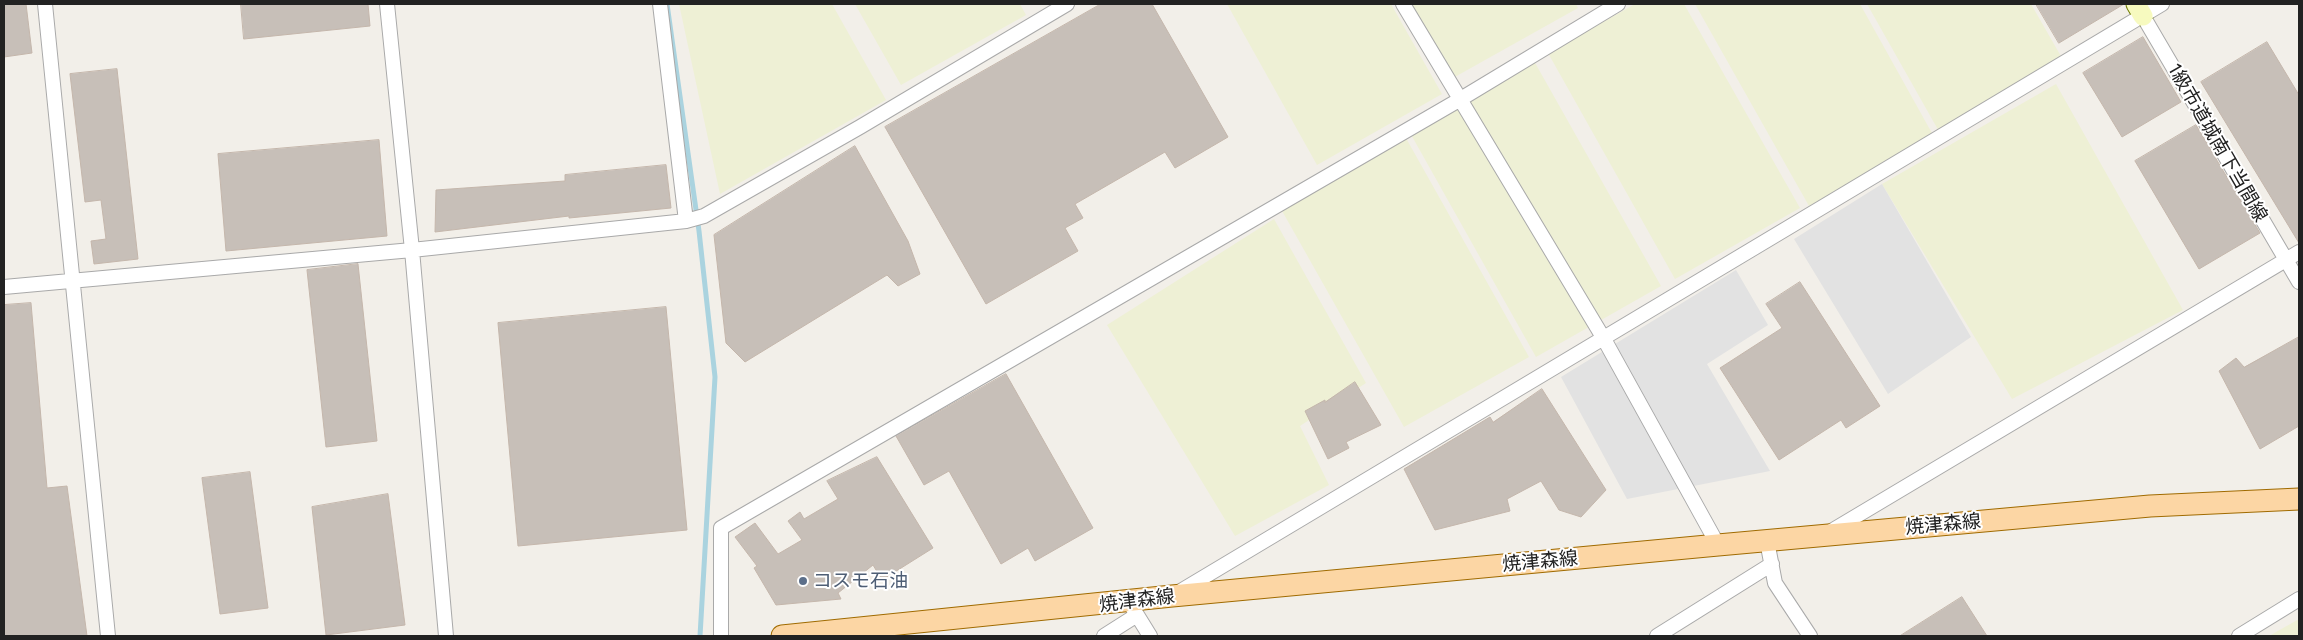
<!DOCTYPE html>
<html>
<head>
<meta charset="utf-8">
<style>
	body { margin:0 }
	#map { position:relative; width:2303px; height:640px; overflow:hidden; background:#f2efe9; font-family:Figtree,sans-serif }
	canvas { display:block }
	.frame { position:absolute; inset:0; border:5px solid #222; pointer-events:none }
</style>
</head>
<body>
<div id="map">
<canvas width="2303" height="640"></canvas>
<div class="frame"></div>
</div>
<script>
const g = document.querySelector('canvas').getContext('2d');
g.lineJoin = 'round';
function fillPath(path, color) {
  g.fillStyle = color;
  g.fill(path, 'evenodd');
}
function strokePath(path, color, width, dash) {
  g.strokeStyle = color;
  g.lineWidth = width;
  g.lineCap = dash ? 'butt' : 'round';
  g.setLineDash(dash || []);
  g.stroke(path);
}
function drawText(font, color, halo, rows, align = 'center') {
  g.font = font + ' Figtree,"Noto Sans JP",sans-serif';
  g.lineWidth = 4;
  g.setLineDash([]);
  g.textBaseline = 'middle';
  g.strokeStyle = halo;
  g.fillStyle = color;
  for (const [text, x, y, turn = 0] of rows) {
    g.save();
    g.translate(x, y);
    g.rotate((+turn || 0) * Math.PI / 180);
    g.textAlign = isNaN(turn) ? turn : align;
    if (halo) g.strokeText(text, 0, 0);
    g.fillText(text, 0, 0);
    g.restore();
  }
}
fillPath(new Path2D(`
	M679,4H832L886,100L720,194Z
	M855,4H1020L1026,15L901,85Z
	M1227,4H1391L1442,94L1317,165Z
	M1411,4H1576L1578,8L1453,78Z
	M1635,4H1684L1800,208L1675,279L1548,53Z
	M1695,4H1860L1933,135L1809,206Z
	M1867,4H2031L2066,65L1941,135Z
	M1534,61L1661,286L1536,357L1409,131Z
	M2056,84L2183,310L2012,399L1882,184Z
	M1402,131L1529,357L1404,427L1277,202Z
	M1274,219L1366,383L1300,426L1329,485L1235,536L1107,325Z
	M2299,619V636H2269Z`), '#eef0d5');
fillPath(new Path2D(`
	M1882,184L1971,337L1888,394L1794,239Z
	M1736,270L1768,325L1707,364L1770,471L1627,499L1561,377Z`), '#e2e2e2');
strokePath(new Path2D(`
	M667,4L699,231L715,377L700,636`), '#aad3df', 5);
const building = new Path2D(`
	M4,4H26L32,53L4,57Z
	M241,4H368L370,26L244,39Z
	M1101,4H1152L1228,137L1175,168L1165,152L1075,204L1083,218L1065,228L1078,251L986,304L885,127Z
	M2036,4H2124L2059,43Z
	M2143,37L2181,102L2122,137L2083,73Z
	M2267,42L2299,95V243L2201,82Z
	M117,69L138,259L94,264L91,241L106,239L101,200L85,202L70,74Z
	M2196,125L2260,233L2199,269L2135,161Z
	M379,140L387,236L226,251L218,154Z
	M855,146L908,241L920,274L898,286L887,275L745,362L726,343L714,235Z
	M666,165L671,208L569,218V216L435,232L436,190L565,181V175Z
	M358,264L377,441L326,447L307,270Z
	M1800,282L1880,406L1846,428L1841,420L1779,460L1720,368L1782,328L1766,304Z
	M31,303L47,488L67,486L87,636H4V305Z
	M666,307L687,530L518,546L498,323Z
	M2299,337V426L2260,449L2219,371L2236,358L2244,367Z
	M1006,374L1093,528L1035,561L1028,548L1001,564L949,471L924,485L896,436Z
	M1355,382L1381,425L1346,442L1349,448L1328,459L1305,411L1325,400V402Z
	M1542,389L1606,490L1581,517L1559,510L1541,481L1507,499L1510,511L1435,530L1404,469L1490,417L1493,422Z
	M877,457L933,548L882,580L873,565L838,593L841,599L776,605L754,568L757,566L735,537L755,523L778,554L802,540L788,521L800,512L804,519L838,499L827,481Z
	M250,472L268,608L220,614L202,478Z
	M388,494L405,625L326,635L312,507Z
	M1962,597L1987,636H1900Z`);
fillPath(building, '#c7bfb8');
strokePath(building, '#c4b6ab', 1);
const street = new Path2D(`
	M45,4L108,636
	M387,4L412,250L446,636
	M660,4L686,221
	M1403,4L1604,339L1718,545
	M2143,16L2299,282
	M4,287L412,250L686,221L704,216L860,127L1067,4
	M1828,533L2299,252
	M1767,541L1775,583L1810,636
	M1179,592L2162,4
	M1129,602L1150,636
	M721,636V528L1459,100L1618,4
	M1104,636L1137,615
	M1657,636L1772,564
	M2239,636L2299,599`);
const secondary = new Path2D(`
	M2136,4L2143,16`);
const primary = new Path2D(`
	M782,636L1172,596L1718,545L2150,506L2299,499`);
strokePath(street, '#a9a9a9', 16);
strokePath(secondary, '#707d05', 21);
strokePath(primary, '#a06b00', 23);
strokePath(street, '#fff', 14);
strokePath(secondary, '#f7fabf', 19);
strokePath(primary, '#fcd6a4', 21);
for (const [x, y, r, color] of [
	[803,581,5,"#5c6f8a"]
]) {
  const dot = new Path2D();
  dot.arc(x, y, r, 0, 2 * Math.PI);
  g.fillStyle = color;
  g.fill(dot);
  strokePath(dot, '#fff', 2);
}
drawText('19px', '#222', '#fff', [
	["1級市道城南下当間線",2217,143,60],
	["焼津森線",1943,525,-5],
	["焼津森線",1540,562,-5],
	["焼津森線",1137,601,-7]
]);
drawText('19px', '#4e5e75', '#fff', [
	["コスモ石油",813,581]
], 'left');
</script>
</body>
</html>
